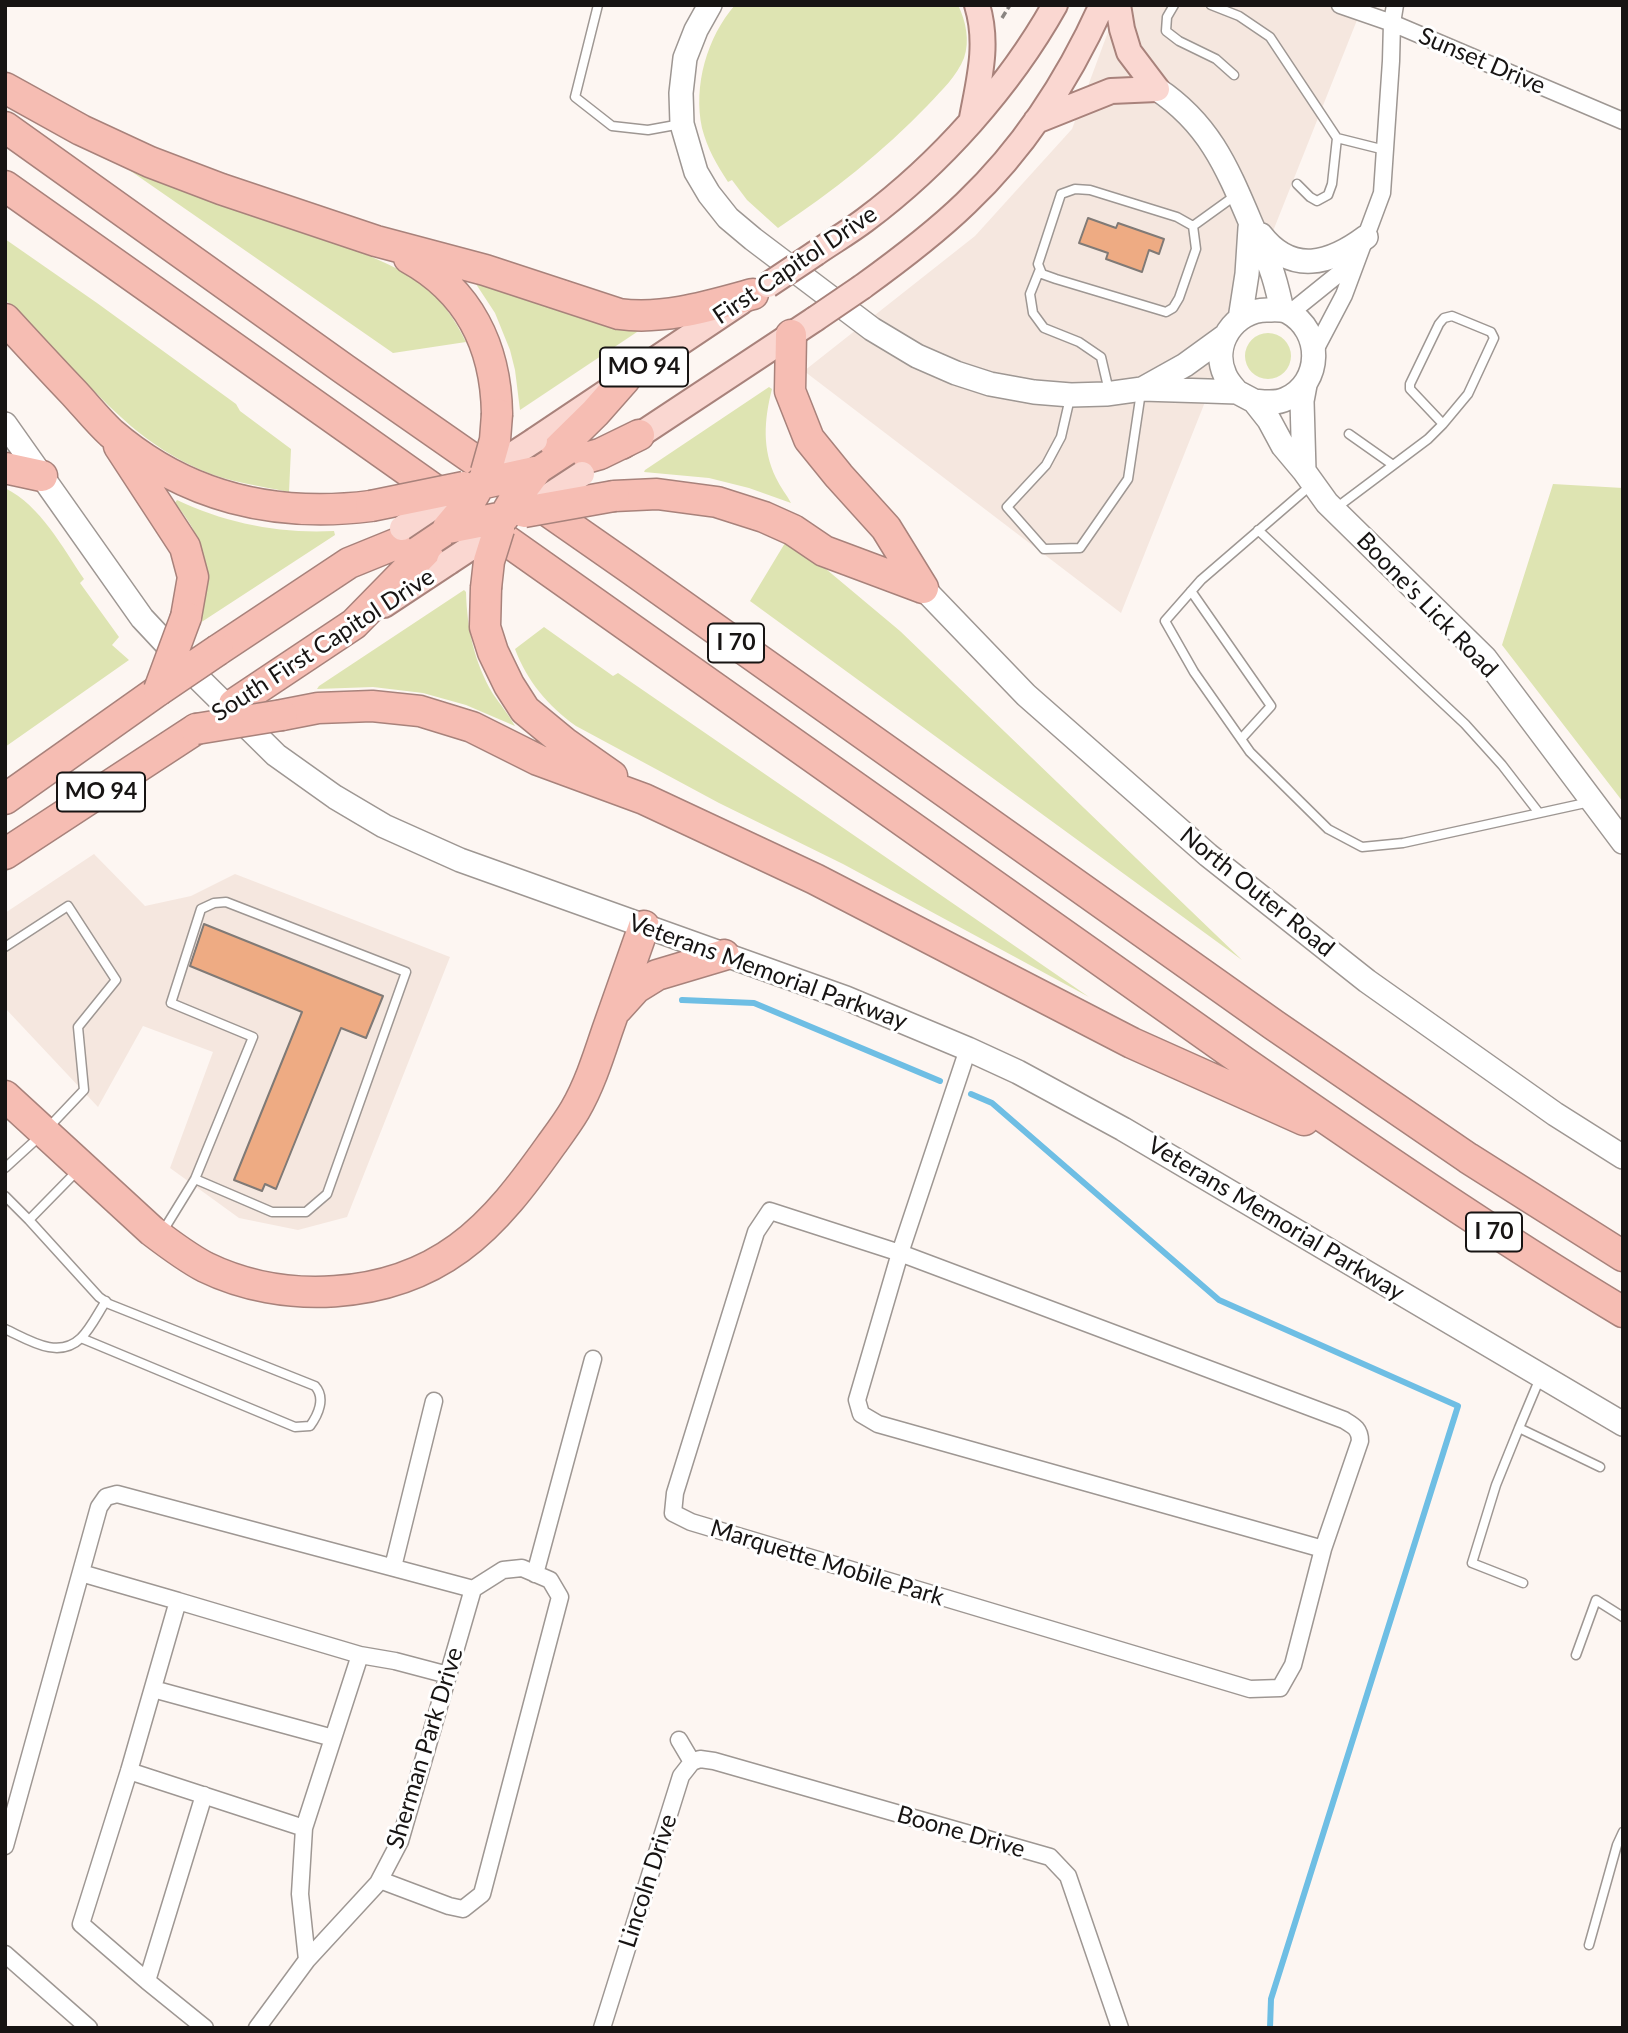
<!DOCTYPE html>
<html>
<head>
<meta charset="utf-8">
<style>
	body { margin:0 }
	#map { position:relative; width:1628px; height:2033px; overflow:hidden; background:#fdf6f2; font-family:Lato,sans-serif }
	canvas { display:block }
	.frame { position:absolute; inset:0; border:7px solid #171413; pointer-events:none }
</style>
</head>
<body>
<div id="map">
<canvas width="1628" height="2033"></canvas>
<div class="frame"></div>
</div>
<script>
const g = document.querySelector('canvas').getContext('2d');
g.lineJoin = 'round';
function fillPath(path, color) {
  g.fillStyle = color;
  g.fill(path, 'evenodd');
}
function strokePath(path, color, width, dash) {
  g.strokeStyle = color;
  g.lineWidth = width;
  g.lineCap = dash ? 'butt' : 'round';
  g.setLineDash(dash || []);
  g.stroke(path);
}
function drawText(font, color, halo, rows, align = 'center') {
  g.font = font + ' Lato,sans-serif';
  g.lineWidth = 6;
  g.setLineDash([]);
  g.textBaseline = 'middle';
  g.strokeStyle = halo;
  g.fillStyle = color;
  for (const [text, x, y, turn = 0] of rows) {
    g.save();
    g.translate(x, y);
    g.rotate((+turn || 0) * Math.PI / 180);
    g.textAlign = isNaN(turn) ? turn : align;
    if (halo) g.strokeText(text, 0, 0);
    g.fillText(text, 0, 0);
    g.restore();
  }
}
fillPath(new Path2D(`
	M1118,5H1363L1121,613L804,371L975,236L1072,129Z
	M94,854L145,906L191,896L235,874L450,957L347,1217L298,1230L239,1218L170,1168L213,1052L143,1026L98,1107L5,1008V913Z`), '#f5e7df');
fillPath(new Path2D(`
	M735,5H958C966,21 970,41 964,58C957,76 942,90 928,105C883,152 832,192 778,228L747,200L732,180L728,182C717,165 707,148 702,128C693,86 707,37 735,5Z
	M122,165C173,186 225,206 277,224C325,241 379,254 421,283C441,298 455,320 466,342L393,353Z
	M5,239L97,303L236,404L240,411L291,449L289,492C260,486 229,482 201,470C146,446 113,411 72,368C50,345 27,323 5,299Z
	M474,281L640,329V330L520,410L515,370L510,350L495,313Z
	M1245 356a23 23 0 1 1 46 0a23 23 0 1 1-46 0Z
	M769,387L772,389C764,420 762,449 776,478C780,487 787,495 791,503L749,488L709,478L644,472L645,470Z
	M1553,484L1623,488V802L1502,645Z
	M5,488C41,506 62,547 84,579L80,583L119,637L112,645L129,660L5,747Z
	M177,500C225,523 280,534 334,531L335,535L200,623C198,613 201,601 202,590C206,551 199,533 175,503Z
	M785,543L820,564L900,631L1242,960L750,601Z
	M464,590L466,592C467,628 474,662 493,694C500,704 509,715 515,726L466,705L423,693L373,687L317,689L319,686Z
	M544,627L613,676L618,673L1089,997L843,864L719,803L576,726C548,706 527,681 515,649Z`), '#dee4b2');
strokePath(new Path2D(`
	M682,1000L754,1003L940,1081
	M971,1094L992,1103L1219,1300L1458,1406L1271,1999L1270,2028`), '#6ebee4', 6);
const building = new Path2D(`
	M1088,218L1116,228L1118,223L1164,239L1159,254L1149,250L1142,272L1106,259L1108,253L1079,243Z
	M204,924L383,996L366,1038L341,1028L276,1189L265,1184L262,1191L234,1180L302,1012L190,966Z`);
fillPath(building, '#eeab83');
strokePath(building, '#807a76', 2);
const lane = new Path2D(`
	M598,5L575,97L612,126L648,130L681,124
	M1174,5L1167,17L1166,31L1179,41L1216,59L1234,75
	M1211,5L1239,16L1270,37L1337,138L1332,184L1328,195L1317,201L1310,197L1297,184
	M1337,138L1385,150
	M1193,226L1236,195
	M1040,269L1042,274L1056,279L1166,312L1173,308L1179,298L1196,249L1193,226
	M1452,316L1491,332L1494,338L1468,394L1443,424L1410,389V384L1439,324L1444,318Z
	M1109,391L1101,357L1079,342L1044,328L1033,313L1030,294L1040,269L1038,264L1061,194L1075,189L1090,190L1177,217L1193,226
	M1070,398L1061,437L1046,465L1007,507L1044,549L1080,548L1128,479L1141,392
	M1349,434L1393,465
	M1310,486L1201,580L1165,621L1194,672L1250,752L1328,829L1362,847L1403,843L1590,802
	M1336,508L1428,439L1443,424
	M1258,530L1465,724L1502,765L1539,813
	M1191,591L1271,706L1241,739
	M5,947L68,906L116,980L78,1027L84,1090L48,1128
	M5,1168L39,1137
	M5,1196L29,1220L99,1297L109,1304L315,1386C326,1398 318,1415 310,1426L295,1427L81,1338
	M29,1220L79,1169
	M163,1231L195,1179L253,1037L171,1003L201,909L214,903L226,902L406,972L327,1194L306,1212H272L195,1179
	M5,1329C29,1340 58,1360 81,1338C91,1328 98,1313 106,1301
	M1540,1378L1519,1428L1600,1467
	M1519,1428L1496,1485L1472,1563L1523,1583
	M1576,1655L1596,1600L1623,1617
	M1589,1945L1617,1845L1623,1832`);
const street = new Path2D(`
	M1340,5L1392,23L1623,121
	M1290,313L1357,259
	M1314,352L1344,295L1382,193L1391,61L1392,23L1395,5
	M968,1049L900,1253L857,1400L861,1414L878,1424L1323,1549
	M770,1211L900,1253L1344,1420C1354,1426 1360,1429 1360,1441L1323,1549L1293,1665L1280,1688L1250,1689L691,1522L673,1513L675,1493L756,1232Z
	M393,1567L434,1401
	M81,1573L178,1601
	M535,1574L593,1359
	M360,1655L395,1661L448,1675
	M153,1689L333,1738
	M679,1740L692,1762
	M692,1762L700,1759L714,1761L1050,1857L1068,1876L1120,2028
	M129,1771L304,1828
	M5,1846L99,1507L106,1497L117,1494L473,1589L400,1841L378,1883L307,1960L257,2028
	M380,1880L449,1906L463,1909L482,1894L560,1597L550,1580L522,1568L503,1570L473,1589
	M5,1954L89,2028
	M147,1981L204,1795
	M205,2028L147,1981L81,1924L129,1771L178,1601L360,1655L304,1828L300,1894L307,1960
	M602,2028L681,1776L692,1762`);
const secondary = new Path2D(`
	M710,5L696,30L685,58L681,93L682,124L696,172L709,194L728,218L753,239L872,329L917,356L956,373L990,384L1034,392L1071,395L1106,394L1142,389L1208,391L1237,392L1254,401L1269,420L1283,446L1304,471L1327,503L1485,658L1623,842
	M1157,89C1208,123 1226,165 1249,219C1256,236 1265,252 1271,269C1276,282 1279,297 1282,310
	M1261,235C1292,275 1330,264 1366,237
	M1240,319L1247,274L1250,228
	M1142,389L1185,365L1225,336
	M1237,392C1233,387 1228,382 1225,375C1211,345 1234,310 1267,310C1274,310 1282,309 1288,312C1323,331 1322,383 1286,399C1276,404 1265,402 1254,401
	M5,424L142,618L200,680L276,755L335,797L384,826L460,860L846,998L968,1049L1018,1072L1123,1129L1623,1424
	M1304,471L1302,401L1305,385
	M923,588L1026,695L1208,855L1367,981L1555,1114L1623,1157`);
const primary = new Path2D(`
	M1118,5L1122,29L1129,52L1157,89
	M972,118C979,80 989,44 977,5
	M1036,121L1111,91L1157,89
	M816,253C832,242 849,232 865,220C940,164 1009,87 1055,5
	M862,287C898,261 934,234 966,203C1024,148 1069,78 1102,5
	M535,440L741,302
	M623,446L815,319
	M384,605L449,562`);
const highway = new Path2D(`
	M5,88L81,130L150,162L221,189L376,241L485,270L619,314C665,320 709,306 753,294
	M5,127L344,369L628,567L1274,1025L1468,1158L1623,1256
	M5,186L1244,1062C1368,1148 1493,1234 1623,1312
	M409,258C469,291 496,347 497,414
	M5,319C28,344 51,369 74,393C86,406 98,421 111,433C185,497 275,518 371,506
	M791,335L790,391L809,439L839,476L886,528L923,588
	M119,446L185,547L193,577L186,617
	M5,468L42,476
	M539,471L600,454L639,435
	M535,472L595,413L625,379
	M614,496L657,494L717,502L764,517L793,530L824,551L923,588
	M486,588L485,627L493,652L509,685L525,710L565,743L612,776
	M218,650L349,563L413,537L445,529
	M234,704L354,624L448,528
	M282,715L318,708L372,706L420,711L472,727L538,760L644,799L815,879L1132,1043L1304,1120
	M5,799L159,690
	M5,854L196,729
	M617,1009L636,988L657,975L724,955
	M5,1096L152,1231C169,1244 186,1257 205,1267C283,1305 388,1300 459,1248C496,1221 524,1183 551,1145C559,1134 568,1122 575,1110C589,1086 598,1058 607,1031C619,996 632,961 644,926`);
strokePath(lane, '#9e9793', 11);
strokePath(street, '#9e9793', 19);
strokePath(secondary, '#9e9793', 26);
strokePath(primary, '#a8827b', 28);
strokePath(highway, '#a8827b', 33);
strokePath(new Path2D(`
	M1002,18L1010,5`), '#8a8582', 3.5, [7, 3.5]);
strokePath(lane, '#fff', 8);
strokePath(street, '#fff', 16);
strokePath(secondary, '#fff', 23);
strokePath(primary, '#fad7d1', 24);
strokePath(highway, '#f6bdb3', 30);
const primaryBridge = new Path2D(`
	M768,285L816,253
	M815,319L862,287
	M486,472L535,440
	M527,510L582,474
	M402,528L457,491
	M449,562L499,529`);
const highwayBridge = new Path2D(`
	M486,472L495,440L497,414
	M371,506L464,487
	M524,512L614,496
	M448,528L504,517L514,500L535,472
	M448,528L469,503L480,484L535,472
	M486,588L489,561L499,529
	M159,690L186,617
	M159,690L218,650
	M196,729L282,715`);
strokePath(primaryBridge, '#a8827b', 28, []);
strokePath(highwayBridge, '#a8827b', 33, []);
strokePath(primaryBridge, '#fad7d1', 24);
strokePath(highwayBridge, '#f6bdb3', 30);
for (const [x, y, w] of [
	[644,367,88],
	[736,643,56],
	[101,792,88],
	[1494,1232,56]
]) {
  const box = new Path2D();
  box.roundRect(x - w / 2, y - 19.5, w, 39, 5);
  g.fillStyle = '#fff';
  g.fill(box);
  strokePath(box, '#171413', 2);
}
drawText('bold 23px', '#171413', null, [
	["MO 94",644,367],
	["I 70",736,643],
	["MO 94",101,792],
	["I 70",1494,1232]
]);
drawText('24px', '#171413', '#fff', [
	["Sunset Drive",1482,61,23],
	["First Capitol Drive",795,265,-34],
	["Boone's Lick Road",1427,605,46],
	["South First Capitol Drive",323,645,-33],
	["North Outer Road",1257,892,39],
	["Veterans Memorial Parkway",768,972,20],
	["Veterans Memorial Parkway",1276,1219,31],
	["Marquette Mobile Park",827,1563,17],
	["Sherman Park Drive",425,1748,-73],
	["Boone Drive",961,1832,16],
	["Lincoln Drive",648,1881,-72]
]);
</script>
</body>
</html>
